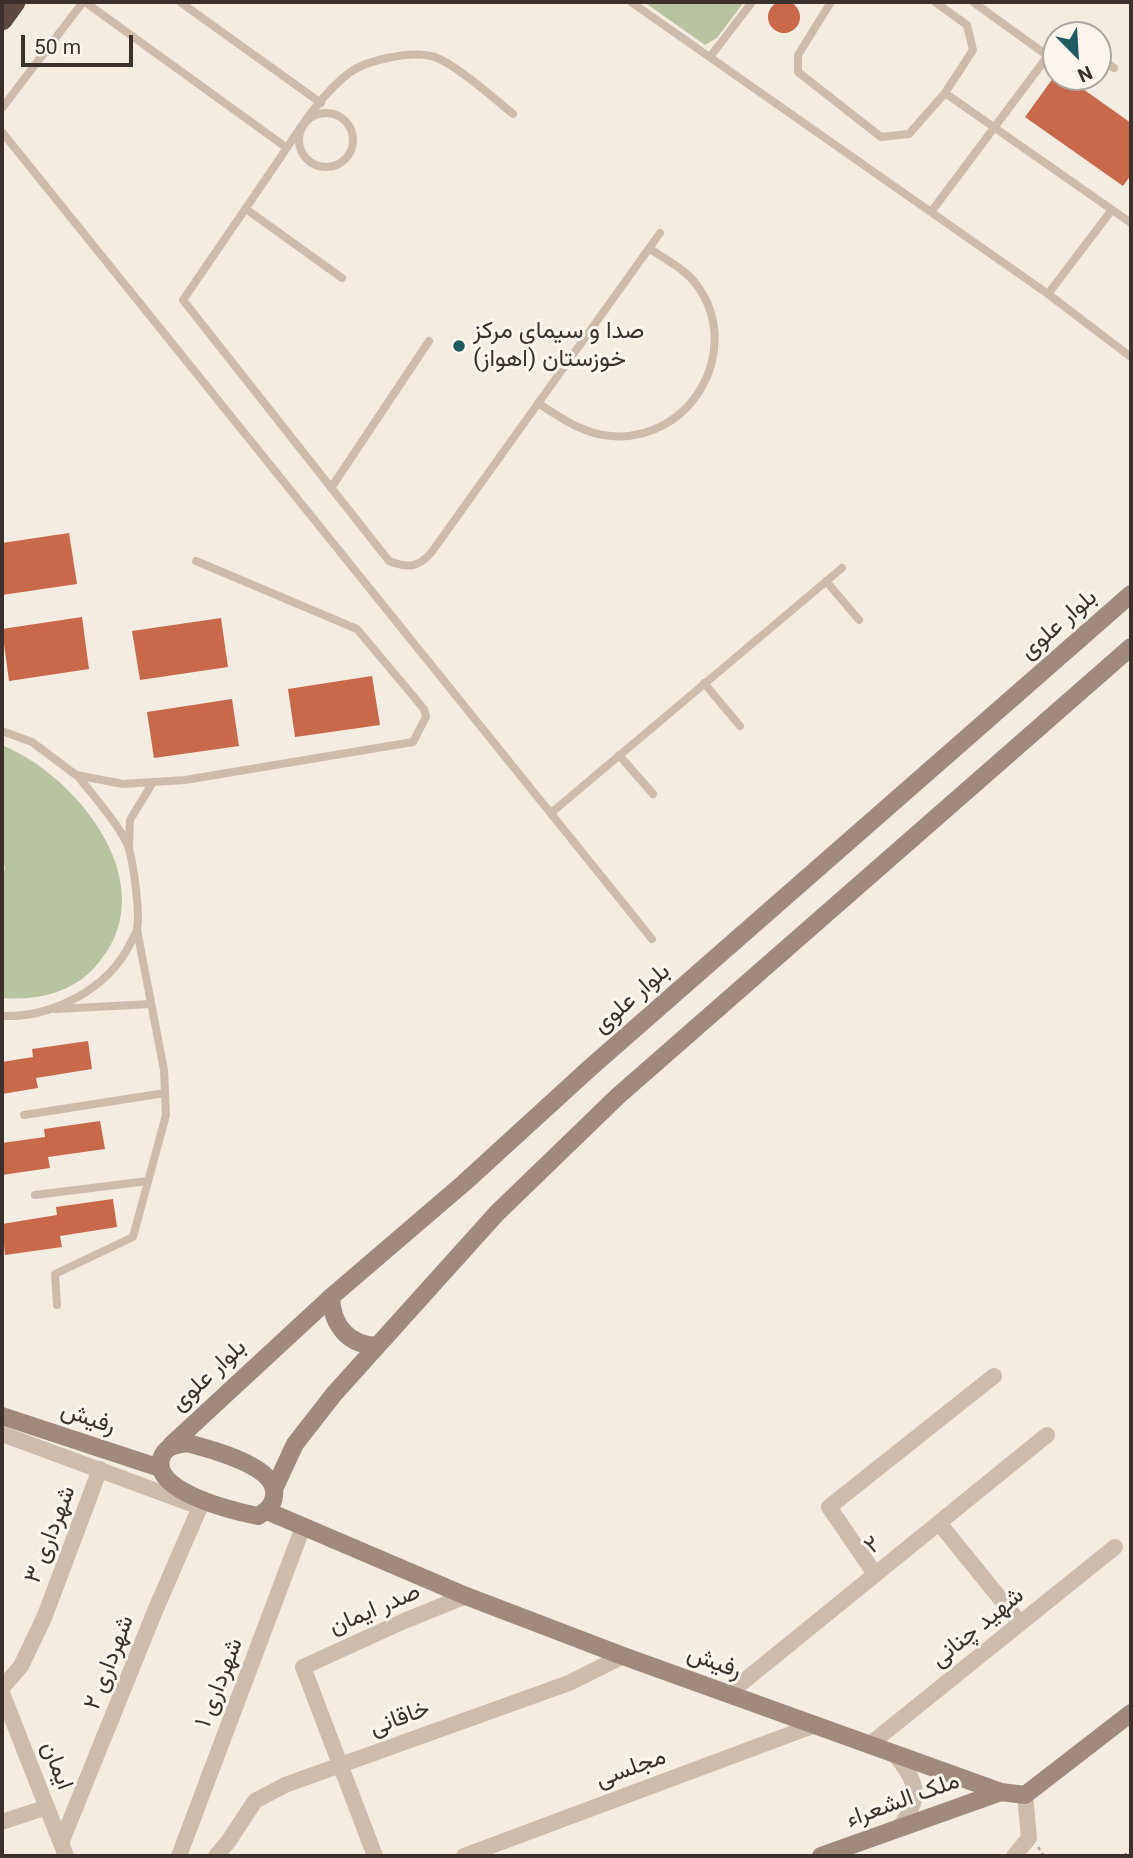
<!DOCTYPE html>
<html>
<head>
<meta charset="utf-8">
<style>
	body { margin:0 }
	#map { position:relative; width:1133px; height:1858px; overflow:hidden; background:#f4ebe1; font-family:Roboto,sans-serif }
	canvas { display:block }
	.frame { position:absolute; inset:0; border:4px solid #3b302b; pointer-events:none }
	.north { position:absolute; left:1042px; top:21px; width:70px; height:70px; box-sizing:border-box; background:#fbf5ee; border:2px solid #aea6a0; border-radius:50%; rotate:156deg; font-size:19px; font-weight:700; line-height:28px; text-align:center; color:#3b302b }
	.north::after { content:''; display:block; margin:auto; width:24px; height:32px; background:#1f5a5e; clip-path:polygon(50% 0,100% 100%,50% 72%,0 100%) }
	.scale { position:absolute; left:21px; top:35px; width:112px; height:32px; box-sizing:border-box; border:4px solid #3b302b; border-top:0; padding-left:9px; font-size:21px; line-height:24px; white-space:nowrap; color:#3b302b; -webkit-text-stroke:5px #fbf5ee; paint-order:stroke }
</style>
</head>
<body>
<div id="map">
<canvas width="1133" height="1858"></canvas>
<div class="frame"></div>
<div class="north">N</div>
<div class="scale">50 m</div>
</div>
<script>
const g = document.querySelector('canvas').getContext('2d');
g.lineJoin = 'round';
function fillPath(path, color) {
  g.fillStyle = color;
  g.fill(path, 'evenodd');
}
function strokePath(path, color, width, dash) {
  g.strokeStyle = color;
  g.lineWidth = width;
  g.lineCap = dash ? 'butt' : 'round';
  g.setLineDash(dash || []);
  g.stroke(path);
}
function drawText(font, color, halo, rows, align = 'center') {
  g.font = font + ' Roboto,Vazirmatn,sans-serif';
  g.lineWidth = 6;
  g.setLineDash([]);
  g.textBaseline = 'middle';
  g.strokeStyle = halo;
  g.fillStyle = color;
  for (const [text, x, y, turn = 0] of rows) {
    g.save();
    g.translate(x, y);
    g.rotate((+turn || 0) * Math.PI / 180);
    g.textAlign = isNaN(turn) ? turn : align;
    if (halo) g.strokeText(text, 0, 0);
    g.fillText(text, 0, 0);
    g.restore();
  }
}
fillPath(new Path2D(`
	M644,2H744L717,38L705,45Z
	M2,745C79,777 168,888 95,967C72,993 36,1001 2,998V879L5,868L2,857Z`), '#b8c4a0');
fillPath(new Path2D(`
	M768 17a16 16 0 1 1 32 0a16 16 0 1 1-32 0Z
	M1056,74V77H1066L1131,123V175L1123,186L1025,117Z
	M69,533L77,584L2,595V543Z
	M82,617L89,669L9,681L2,629Z
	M221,618L228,667L140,680L132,631Z
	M372,676L380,725L295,737L288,689Z
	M232,699L239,746L154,758L147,712Z
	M88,1041L92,1069L36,1078L38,1088L2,1094V1062L33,1057L32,1049Z
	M100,1121L105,1149L48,1157L50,1168L2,1175V1143L45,1137L44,1129Z
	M113,1199L117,1227L60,1236L62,1247L5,1255L4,1245H2V1224L57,1215L56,1207Z`), '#c8694b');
strokePath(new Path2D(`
	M1038,1847L1044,1856`), '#b9a596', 2.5, [3.5, 3.5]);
strokePath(new Path2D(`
	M85,2L287,148
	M180,2L321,103
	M631,2L1048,294L1131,357
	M831,2L798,55V72L881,137L909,134L945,93L973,50L967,25L935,2
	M973,2L1048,56
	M1098,56L1114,68
	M710,57L752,2
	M945,93L1131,223
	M2,108L83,2
	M299 140a27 27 0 1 1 54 0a27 27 0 1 1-54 0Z
	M513,114C496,100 451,60 431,56C410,51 366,60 349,73C319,96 297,133 276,164C245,209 214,255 183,300L389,561C407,568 418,568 431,553L660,233
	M2,132L652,939
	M246,209L342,278
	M931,212L1056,45
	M1048,294L1111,211
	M538,403C561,418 583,434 611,436C691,443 745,349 696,284C685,269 664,259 649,248
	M331,488L429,341
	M826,581L859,620
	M704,683L740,726
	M2,731L32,742L76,775L123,784L185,780L413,742L426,717L424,709L357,629L196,561
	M619,755L653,794
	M551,813L842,568
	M129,847L130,820L153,782
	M56,1009L151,1004
	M2,1016C52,1018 108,989 130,944C132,939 136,934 137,929C140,912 134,867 129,849C124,830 90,792 77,775
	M24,1115L165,1093
	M35,1195L148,1181
	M57,1305L55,1274L133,1237L166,1115L164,1070L137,930`), '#cdbbac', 8);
strokePath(new Path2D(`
	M2,1434L200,1507
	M939,1523L1020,1623
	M875,1574L829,1507L994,1376
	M2,1688L21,1666L44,1618L100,1469
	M2,1693L66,1856
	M728,1694L1047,1435
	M869,1745L1115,1547
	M893,1753C919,1782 923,1799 897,1830
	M2,1822L47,1807
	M61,1843L155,1611L203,1500
	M179,1856L303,1527
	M216,1856L228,1842L255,1801L285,1785L569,1683L623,1656
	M375,1856L303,1667L404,1621L466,1596
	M464,1856L815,1725
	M1014,1856L1029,1838L1025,1795`), '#cdbbac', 16);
strokePath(new Path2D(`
	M331,1297C332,1325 348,1345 377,1346
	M2,1416L160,1468
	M187,1443C209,1449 279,1466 274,1496C273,1506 266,1511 258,1516C233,1511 153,1492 161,1459C165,1446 175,1445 187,1443Z
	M171,1445L331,1297L464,1183L591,1067L1131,594
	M275,1487L295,1444L334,1394L497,1213L618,1096L1131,647
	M267,1511L466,1596L623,1656L1001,1792L1025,1795L1131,1713
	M821,1856L1001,1792`), '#a18a7d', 18);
strokePath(new Path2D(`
	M2,20L15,2`), '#5c4a42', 21);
strokePath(new Path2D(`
	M1126,1856L1131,1850`), '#3b302b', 4.5, [2, 5]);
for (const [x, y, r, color] of [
	[459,346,7,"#1f5a5e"]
]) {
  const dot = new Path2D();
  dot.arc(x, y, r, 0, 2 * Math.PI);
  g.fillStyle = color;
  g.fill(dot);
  strokePath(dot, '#fbf5ee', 2.5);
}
drawText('24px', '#3b302b', '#fbf5ee', [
	["صدا و سیمای مرکز",473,332],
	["خوزستان (اهواز)",473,360]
], 'left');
drawText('24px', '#3b302b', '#fbf5ee', [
	["بلوار علوی",1059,625,-41],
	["بلوار علوی",632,999,-41],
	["بلوار علوی",209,1376,-43],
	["رفیش",88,1419,19],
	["شهرداری ۳",51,1535,-69],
	["۲",873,1546,-39],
	["صدر ایمان",375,1610,-23],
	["شهید چنانی",978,1628,-39],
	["شهرداری ۲",110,1663,-69],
	["رفیش",714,1663,20],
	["شهرداری ۱",220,1683,-69],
	["خاقانی",400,1719,-20],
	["ایمان",56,1766,69],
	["مجلسی",631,1769,-20],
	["ملک الشعراء",903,1801,-20]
]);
</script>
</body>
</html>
